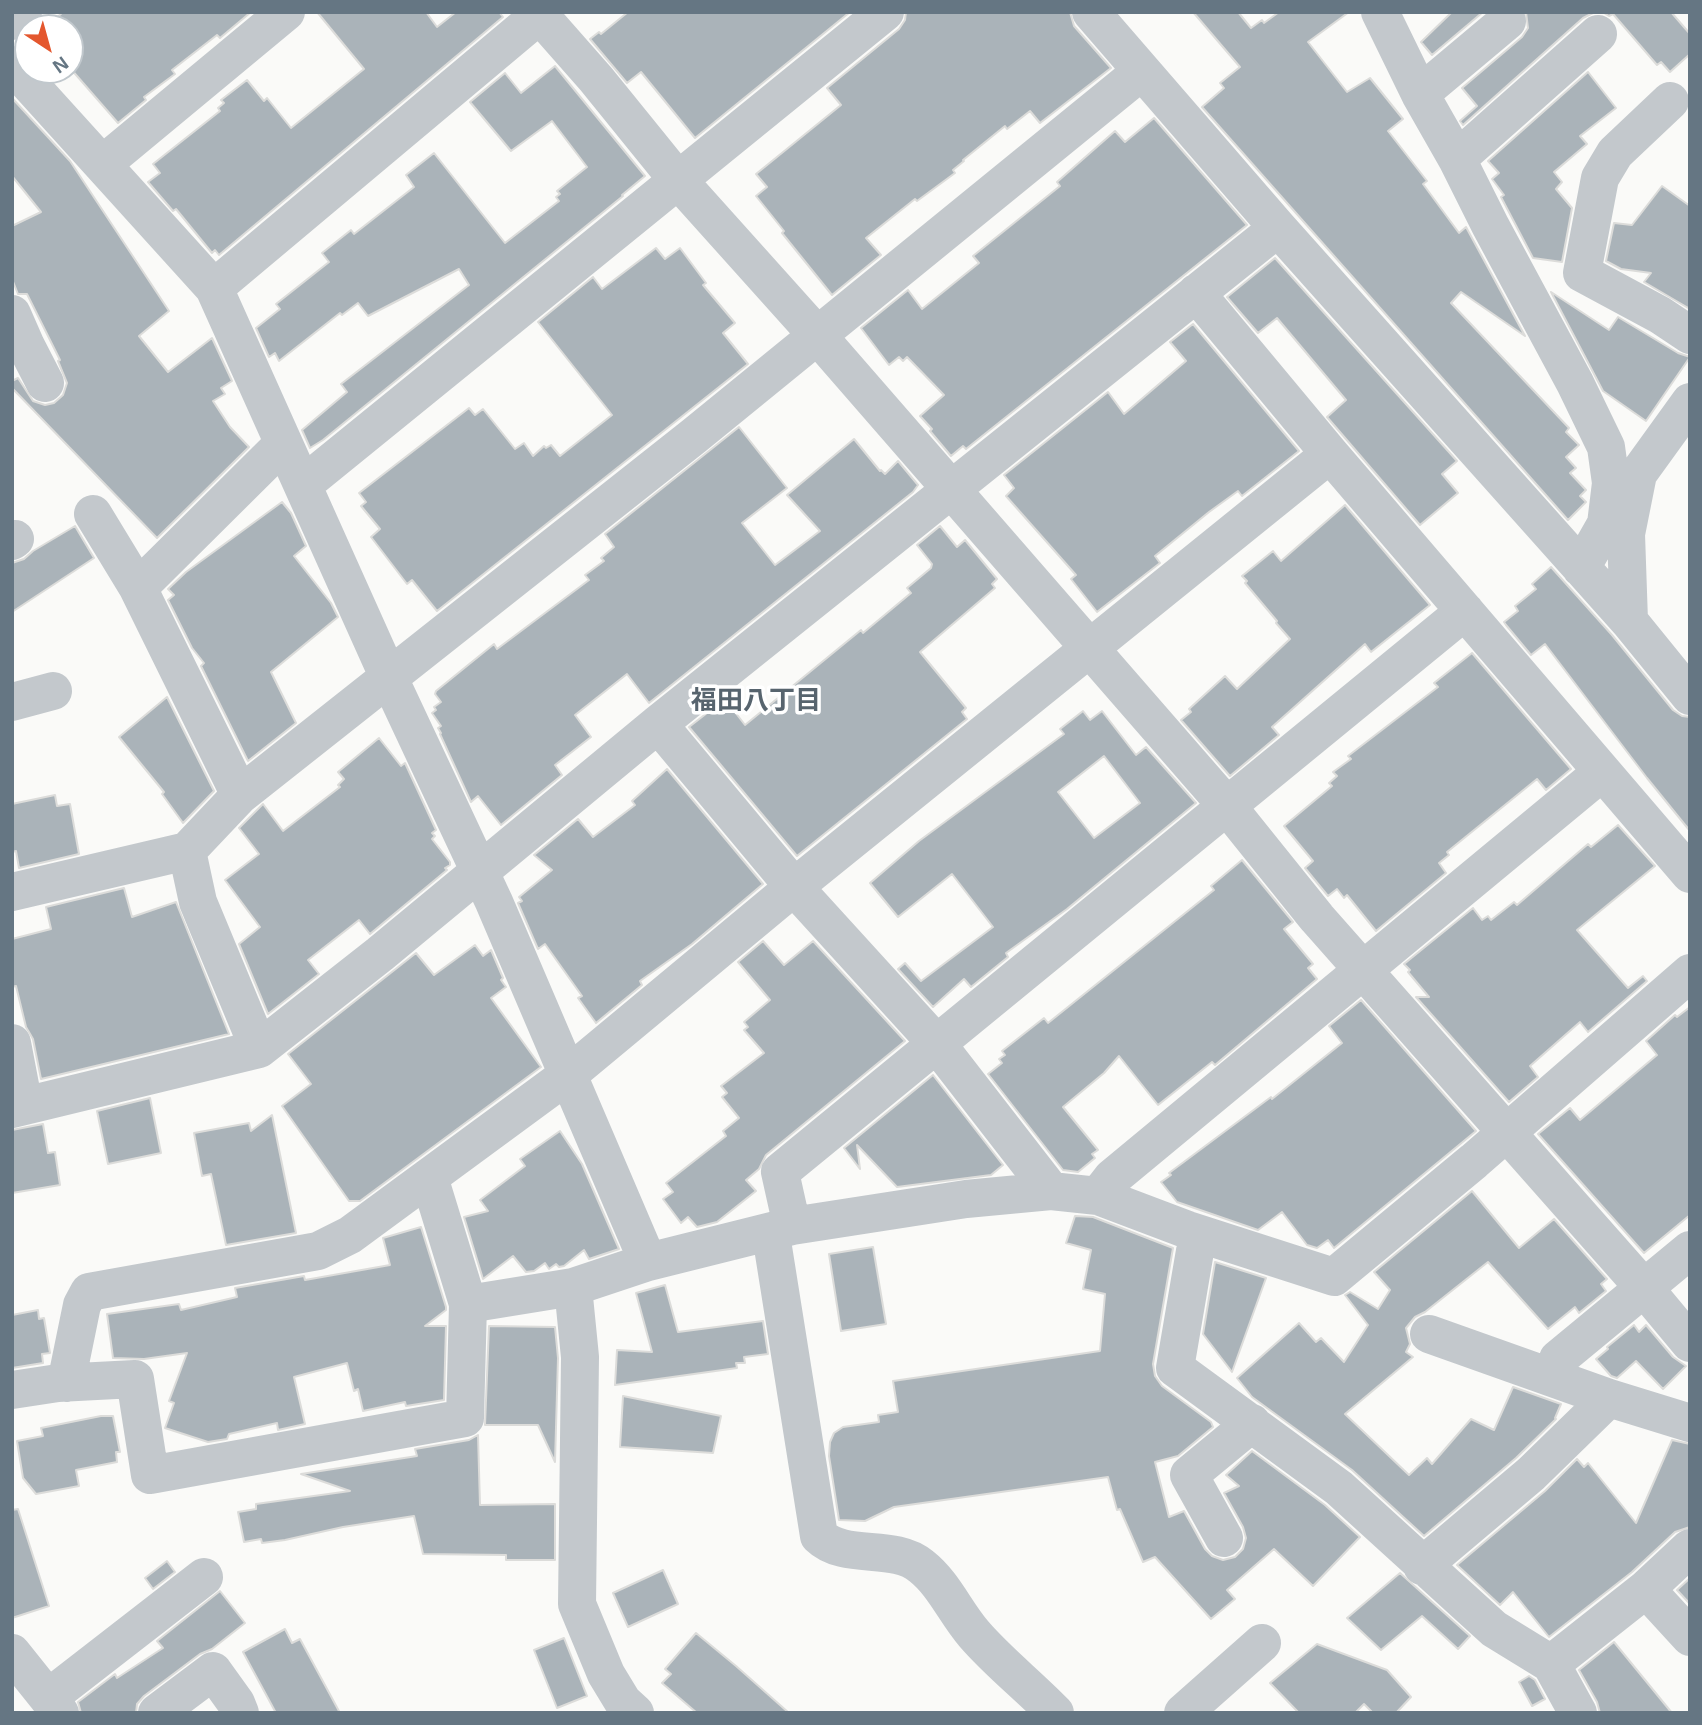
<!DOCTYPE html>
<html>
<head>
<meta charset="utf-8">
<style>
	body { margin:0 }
	#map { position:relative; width:1702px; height:1725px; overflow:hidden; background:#fafaf8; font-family:Arial,sans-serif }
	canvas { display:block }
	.frame { position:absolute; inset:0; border:14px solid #657683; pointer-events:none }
	.north { position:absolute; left:14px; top:14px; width:70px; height:70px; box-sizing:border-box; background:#fff; border:2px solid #c1c8cd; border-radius:50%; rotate:144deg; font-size:19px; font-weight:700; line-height:28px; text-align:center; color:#657683 }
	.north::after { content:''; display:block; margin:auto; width:24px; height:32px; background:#e4572e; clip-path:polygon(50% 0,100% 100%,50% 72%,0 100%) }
</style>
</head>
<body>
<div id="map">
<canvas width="1702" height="1725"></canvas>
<div class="frame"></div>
<div class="north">N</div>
</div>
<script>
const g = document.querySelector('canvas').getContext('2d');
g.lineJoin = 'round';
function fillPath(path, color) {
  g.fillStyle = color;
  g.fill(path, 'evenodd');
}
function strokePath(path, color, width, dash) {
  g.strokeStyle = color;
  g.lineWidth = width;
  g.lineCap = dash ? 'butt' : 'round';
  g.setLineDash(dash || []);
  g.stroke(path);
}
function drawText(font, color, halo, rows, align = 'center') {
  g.font = font + ' Arial,"Noto Sans JP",sans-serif';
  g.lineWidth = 7;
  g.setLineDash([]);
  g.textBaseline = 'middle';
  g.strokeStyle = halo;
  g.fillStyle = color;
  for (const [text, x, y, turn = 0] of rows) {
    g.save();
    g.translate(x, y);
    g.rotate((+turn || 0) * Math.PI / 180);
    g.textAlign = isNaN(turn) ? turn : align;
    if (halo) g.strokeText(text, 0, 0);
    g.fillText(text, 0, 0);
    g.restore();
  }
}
const building = new Path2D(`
	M63,12H251L220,38L217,35L172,70L175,74L144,97L146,100L118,123L70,68V28H45Z
	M317,12H426L437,27L456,12H499L503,17L219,255L215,250L212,253L176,209L173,211L148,182L160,173L153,164L220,111L218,108L224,103L221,100L247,80L264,101L267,98L291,128L364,69Z
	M628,12H850L695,138L641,72L627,83L590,39L599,32L601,34Z
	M906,12H1070L1074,26L1111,68L1040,123L1030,111L1007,129L1005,126L963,160L964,161L953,170L955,173L917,201L915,199L866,238L881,255L832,295L782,233L784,231L756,196L767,187L756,174L841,105L827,88L899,29L905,20Z
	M1193,12H1238L1251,28L1262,20L1264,23L1279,12H1349L1308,42L1347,92L1370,78L1403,119L1388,131L1427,181L1423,184L1459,233L1466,227L1525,336L1461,292L1451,303L1569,428L1566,432L1579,445L1566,457L1576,468L1570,473L1586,490L1580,496L1586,502L1568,520L1202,107L1224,88L1220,83L1240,67Z
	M1452,12H1483L1432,55L1421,42Z
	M1526,12H1671L1690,34V54L1670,72L1661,62L1657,65L1613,14L1609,16L1604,13H1593L1583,18L1463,125L1460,121L1477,106L1462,88L1522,37L1528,28Z
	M555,66L645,176L622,195L623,196L323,440L310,448L302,430L347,392L341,384L469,285L459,269L368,316L358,303L342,315L340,313L279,361L275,353L269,357L256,328L280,309L276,304L329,262L322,253L351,230L354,234L414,187L406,175L434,153L505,243L559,201L556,197L560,194L557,191L587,167L552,121L511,151L470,102L505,73L521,93Z
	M1588,72L1616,108L1580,136L1587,144L1554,172L1562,182L1556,189L1572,208L1562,262L1533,258L1501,197L1504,195L1492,179L1499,173L1488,161Z
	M12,98L70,161L169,311L139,336L168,372L212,338L232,381L221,388L225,394L213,401L230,427L249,447L157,538L12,388V381L18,378L33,401L45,405L54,403L63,395L67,383L58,361L60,360L27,294H18L12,279V226L41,212L12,176Z
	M1154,118L1247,225L966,449L963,446L951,456L930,431L932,429L920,416L944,395L907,357L903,361L899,357L889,365L861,328L908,290L922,309L979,263L973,256L1060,186L1057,182L1115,131L1125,142Z
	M1662,186L1690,206V309L1644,282L1651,273L1621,269L1606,261L1614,223L1632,225Z
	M656,248L665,259L680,248L706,283L703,285L735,323L723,333L748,364L437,611L412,580L407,584L371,537L380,529L361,506L366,502L359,493L469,408L475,415L483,409L515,449L524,443L533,456L544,446L546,448L551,445L560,456L612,415L538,322L593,277L602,289Z
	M1275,258L1457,461L1442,474L1458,493L1420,525L1327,417L1346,400L1277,318L1258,333L1227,297Z
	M1551,292L1609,330L1618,317L1678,353L1690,357L1646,421L1603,391Z
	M1193,324L1299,451L1242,496L1238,491L1209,512L1155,556L1160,563L1097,612L1071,579L1076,575L1006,496L1014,488L1004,475L1108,392L1124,414L1186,361L1170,342Z
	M739,427L787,488L742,523L775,565L820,531L787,495L854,439L880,471L881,470L885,474L898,461L918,485L913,492L649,703L627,674L575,715L591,737L555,765L562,775L501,825L478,796L471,802L440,734L441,733L438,728L441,726L432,713L436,710L434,707L441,702L435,694L436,691L494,644L497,649L589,580L585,575L604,561L601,558L614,547L605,534Z
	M282,502L291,513L306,546L294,556L331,603L338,617L271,672L296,723L248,761L201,666L204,663L192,648L168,600L174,595L168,589L186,572Z
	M1345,505L1430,605L1371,652L1365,644L1272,727L1279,735L1230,776L1181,720L1191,712L1189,709L1225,676L1237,689L1290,639L1276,623L1277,621L1245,583L1247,581L1242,576L1273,551L1281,561Z
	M75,526L94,558L12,612V563L24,559L33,551Z
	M940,526L957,547L965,540L997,579L992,584L995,588L920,652L966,708L962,712L967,719L797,856L689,727L725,699L745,725L861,630L863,633L911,593L907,588L931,568L932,564L917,545Z
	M1551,567L1612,635L1673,710L1682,716L1690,717V831L1647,778L1545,644L1531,655L1506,625L1504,622L1518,611L1515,606L1536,589L1532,584Z
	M1472,653L1571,769L1546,790L1537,779L1447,852L1449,855L1439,863L1446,873L1376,931L1347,895L1344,898L1337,889L1328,896L1305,868L1313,861L1284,826L1332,786L1329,783L1337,776L1333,772L1351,759L1348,756L1438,687L1434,683Z
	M167,697L214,791L183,823L162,794L164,792L119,737Z
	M1083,711L1090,720L1102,711L1136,755L1146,747L1196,803L1067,909L1006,953L1008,957L971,987L964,979L933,1007L898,969L905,963L921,981L993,927L952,874L898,917L870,883L919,841L1064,734L1060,729ZM1104,756L1140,803L1094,838L1058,792Z
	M379,738L401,766L405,763L436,830L432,833L435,836L432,839L450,862V865L445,868L447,870L370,934L359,920L308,960L319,974L268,1014L239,944L260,927L225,880L259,854L239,828L263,804L283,831L340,787L338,785L344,779L338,772Z
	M667,769L763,884L692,944L640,981L642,985L596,1023L578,998L582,996L545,944L538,949L518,903L522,901L519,897L552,870L534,855L578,819L593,837L635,805L632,801Z
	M55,795L57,806L70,804L79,854L19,868L16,851L12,852V804Z
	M1618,825L1655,866L1577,930L1628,988L1643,976L1647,981L1588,1032L1580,1022L1530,1066L1538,1077L1509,1102L1416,997H1429L1408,972L1410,970L1404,964L1473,908L1482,920L1488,916L1491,920L1514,902L1517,905L1588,844L1591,847Z
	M1242,860L1293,922L1284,929L1313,964L1308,968L1317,979L1215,1065L1212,1062L1158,1105L1119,1056L1104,1073L1063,1107L1098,1150L1092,1154L1095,1158L1078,1172L1063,1170L988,1074L1002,1063L999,1059L1005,1055L1002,1051L1044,1018L1048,1023L1214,890L1211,886Z
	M124,888L132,917L176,902L229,1034L41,1079L33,1039L26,1027L16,986L12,987V939L51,929L46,907Z
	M763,941L784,965L813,941L905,1041L766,1155L759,1169L746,1180L756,1191L717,1222L697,1227L688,1217L681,1223L663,1199L673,1192L666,1183L726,1136L723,1131L739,1118L722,1097L727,1093L721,1086L764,1053L744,1030L748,1027L744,1022L770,1000L738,962Z
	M475,945L483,956L491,950L503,978L501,980L506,987L491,998L541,1067L360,1201H349L282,1106L311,1084L288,1054L416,953L434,975Z
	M1361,1000L1476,1131L1334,1248L1328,1240L1317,1248L1307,1245L1282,1212L1258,1230L1177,1202L1161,1182L1171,1175L1169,1173L1271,1097L1272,1099L1342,1043L1329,1026Z
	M1690,1007V1215L1644,1253L1538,1134L1570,1108L1580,1120L1657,1055L1646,1041L1675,1015L1677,1017Z
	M933,1075L1003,1165L991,1175L897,1187L857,1145L860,1169L844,1148Z
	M150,1098L161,1153L108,1164L97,1111Z
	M272,1115L296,1233L226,1245L211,1174L202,1176L194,1133L249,1123L251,1131Z
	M43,1124L48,1153L55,1152L60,1185L12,1193V1130Z
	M560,1131L582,1164L619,1249L589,1259L584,1250L564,1266L559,1267L556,1264L549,1269L545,1263L534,1271L526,1272L513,1256L483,1279L464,1217L488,1211L480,1200L525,1166L520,1159Z
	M1472,1191L1519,1248L1554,1219L1607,1279L1601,1284L1606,1291L1579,1313L1575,1307L1548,1329L1488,1262L1425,1312L1415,1317L1406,1328L1410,1344L1406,1352L1413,1357L1345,1414L1409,1475L1427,1458L1432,1464L1471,1419L1494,1430L1513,1387L1561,1404L1555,1418L1556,1419L1516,1458L1424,1536L1352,1470L1252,1397L1237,1378L1299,1323L1316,1342L1321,1338L1344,1362L1368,1325L1345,1295L1350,1292L1378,1309L1390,1290L1374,1272Z
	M1075,1216L1093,1217L1173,1248L1153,1364L1155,1376L1162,1386L1211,1422L1213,1427L1178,1456L1155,1462L1169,1517L1184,1511L1205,1549L1212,1556L1223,1560L1235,1557L1243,1549L1246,1538L1243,1527L1224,1493L1239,1486L1226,1475L1252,1451L1325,1505L1360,1537L1313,1586L1274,1549L1227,1590L1235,1599L1211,1619L1155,1557L1143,1562L1120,1509L1117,1510L1108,1477L894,1507L865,1521L839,1520L829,1456L830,1442L834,1433L843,1427L879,1422L878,1415L898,1412L893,1381L1100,1351L1105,1294L1083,1289L1091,1250L1066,1243Z
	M421,1227L446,1307V1310L425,1326H446L444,1400L406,1406L405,1402L363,1411L358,1389L354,1391L347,1363L294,1377L305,1424L278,1430L277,1423L229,1434L227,1439L208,1442L165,1428L174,1403L169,1401L187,1353L144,1359L113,1358L107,1314L179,1304L181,1310L237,1297L235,1288L304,1276L305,1280L390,1265L383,1238Z
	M873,1247L886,1324L841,1331L829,1254Z
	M1215,1262L1266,1278L1232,1372L1203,1334Z
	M665,1285L678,1332L763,1321L768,1354L744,1357L745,1363H736L737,1368L615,1385L617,1350L652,1352L636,1293Z
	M38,1310L39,1319L44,1318L50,1353L42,1354L43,1363L12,1368V1315Z
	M1634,1325L1639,1332L1646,1325L1673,1357L1686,1366L1663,1389L1636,1361L1617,1378L1611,1376L1596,1359L1608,1349L1607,1347Z
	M489,1326L555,1327L558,1358L555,1462L538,1425H485Z
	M623,1396L721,1416L713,1453L620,1447Z
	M101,1416H113L120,1452H116L117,1462L76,1470L79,1486L36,1494L23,1478L17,1441L43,1436L41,1428Z
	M478,1435L480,1505L555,1504V1560H506V1555L423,1554L414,1516L343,1527L285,1540L262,1543L261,1539L244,1542L238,1512L256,1509V1504L350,1491L301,1474L417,1456L415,1449L469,1440Z
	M1672,1440L1690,1444V1527L1675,1532L1632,1572L1549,1637L1513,1592L1500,1605L1457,1565L1545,1491L1577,1459L1584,1467L1588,1463L1636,1523Z
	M18,1509L49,1606L12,1618V1510Z
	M167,1561L175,1572L153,1589L145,1578Z
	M663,1570L678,1604L628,1627L613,1593Z
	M1400,1573L1470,1636L1458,1649L1422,1616L1381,1650L1347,1618Z
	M1690,1578V1604L1677,1590Z
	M220,1591L245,1623L212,1649L200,1654L144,1696L137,1704L136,1713H81L78,1702L115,1674L117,1678L163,1648L157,1641Z
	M285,1629L292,1643L300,1639L340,1713H276L243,1652Z
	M696,1633L736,1666L789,1713H697L662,1683L671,1674L665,1669Z
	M564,1638L587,1696L557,1708L534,1650Z
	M1614,1642L1672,1713H1600L1597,1702L1579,1670Z
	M1317,1644L1387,1670L1411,1697L1396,1713H1373L1364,1704L1355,1713H1299L1270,1683Z
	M1529,1676L1535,1680L1545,1699L1532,1706L1519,1682Z`);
fillPath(building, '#aab3b9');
strokePath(building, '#dcdcda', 2);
strokePath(new Path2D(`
	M537,12L596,79L677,179L817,335L1227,806L1317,918L1645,1289L1690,1343
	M1091,12L1278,228L1629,621L1690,696
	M1380,12L1420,94L1457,159L1490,225L1575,383L1606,447L1611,483L1606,524L1581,568
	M12,21L23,12
	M12,65L214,288L389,678L494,902L648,1262
	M1420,94L1507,21
	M1670,101L1615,153L1600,178L1582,273L1660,315L1690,335
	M1457,159L1598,34
	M104,163L286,12
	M214,288L543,12
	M1196,293L1330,454L1690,874
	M12,314L26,346L45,383
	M304,484L885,12
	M93,514L138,588L240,795
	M12,541L15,539
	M138,588L283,444
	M1629,621L1626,534L1638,474L1690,402
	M12,702L53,691
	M658,724L794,887L937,1044L1051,1191
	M187,851L198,902L259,1049
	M12,892L187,851L240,795L694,436L1142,71
	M12,1043L24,1106
	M12,1109L259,1049L380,954L658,724L1278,228
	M429,1177L468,1304
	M1098,1196L1112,1178L1601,773
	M792,1226L780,1172L1465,611
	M773,1231L772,1241L819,1536C845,1561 893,1543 921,1566C944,1584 955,1612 974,1634C998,1662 1029,1686 1055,1713
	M1195,1251L1175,1368L1339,1488L1494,1629L1551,1664L1578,1713
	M573,1287L580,1357L577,1604L606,1674L623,1702L635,1713
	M1429,1334L1609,1398L1690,1423
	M1558,1359L1690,1250
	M66,1383L82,1305L89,1292L318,1251L350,1235L569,1074L794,887L1330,454
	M12,1390L58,1383L135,1379L150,1475L465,1418L468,1304L573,1287L648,1262L792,1226L966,1199L1051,1191L1098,1196L1188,1230L1334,1277L1474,1161L1690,973
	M1224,1538L1189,1475L1252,1423
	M1422,1566L1531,1474L1609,1398
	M1646,1589L1690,1637
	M12,1653L60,1713
	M1551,1664L1646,1589L1690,1548
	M48,1698L204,1577
	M157,1713L213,1671L236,1703L240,1713
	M1183,1713L1262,1643`), '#c3c8cc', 38);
drawText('bold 26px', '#57646e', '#fff', [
	["福田八丁目",756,702]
]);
</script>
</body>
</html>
